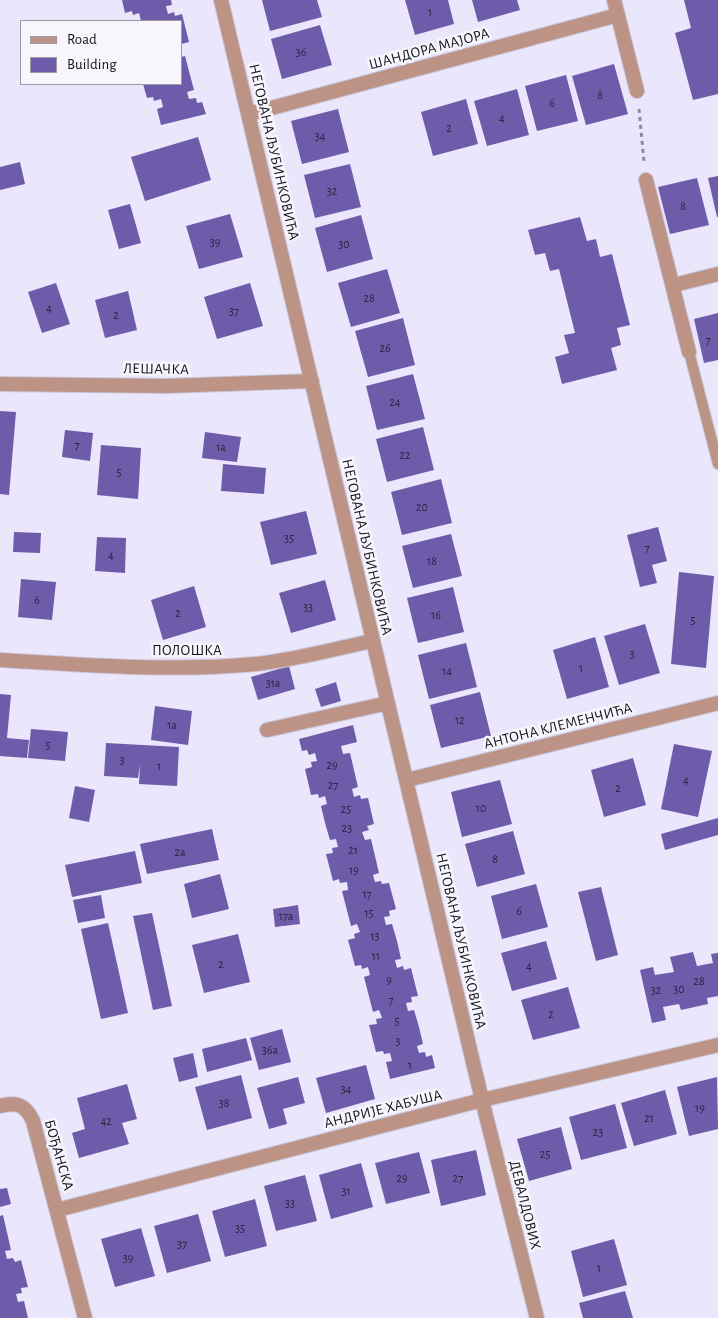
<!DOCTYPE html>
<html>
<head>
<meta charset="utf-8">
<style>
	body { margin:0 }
	#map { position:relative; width:718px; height:1318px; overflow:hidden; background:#eae6fc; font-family:"Alegreya Sans",sans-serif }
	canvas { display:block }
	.legend { position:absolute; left:20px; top:20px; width:162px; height:65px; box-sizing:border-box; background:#f7f6fc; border:1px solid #9c9ba2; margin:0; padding:6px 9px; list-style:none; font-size:15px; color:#14121b }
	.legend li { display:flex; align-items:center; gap:10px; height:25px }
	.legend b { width:25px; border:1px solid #9c9ba2 }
</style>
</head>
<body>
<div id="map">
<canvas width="718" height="1318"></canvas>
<ul class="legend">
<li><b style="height:6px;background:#bc9384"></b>Road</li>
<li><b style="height:14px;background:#6e5baa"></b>Building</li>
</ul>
</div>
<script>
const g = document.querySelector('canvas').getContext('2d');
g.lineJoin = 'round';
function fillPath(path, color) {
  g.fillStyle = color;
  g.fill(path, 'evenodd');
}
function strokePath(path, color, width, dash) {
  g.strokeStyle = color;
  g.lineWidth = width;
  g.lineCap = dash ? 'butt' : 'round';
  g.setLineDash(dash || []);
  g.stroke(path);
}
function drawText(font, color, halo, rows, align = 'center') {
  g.font = font + ' "Alegreya Sans",sans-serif';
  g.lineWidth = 5;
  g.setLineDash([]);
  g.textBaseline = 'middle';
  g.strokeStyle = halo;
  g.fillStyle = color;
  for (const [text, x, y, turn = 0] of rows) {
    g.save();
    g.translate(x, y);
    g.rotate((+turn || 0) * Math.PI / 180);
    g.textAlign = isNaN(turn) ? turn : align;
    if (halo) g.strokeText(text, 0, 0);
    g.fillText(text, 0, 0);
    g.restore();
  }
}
fillPath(new Path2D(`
	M122,0H171L172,5L166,6L168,14L174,12L175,16L182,14L189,42L181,44V21H141L139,13L133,15L132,11L125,13Z
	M262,0H317L322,17L270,31Z
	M405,0H448L454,24L415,35Z
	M472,0H517L520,10L478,22Z
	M684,0H718V94L693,100L675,33L691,28Z
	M320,25L332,65L282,79L271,39Z
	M185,56L194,90L187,92L189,99L196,98L197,103L202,102L206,114L161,125L157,109L163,107L161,99L154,101L153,97L147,98L143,84H181V57Z
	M614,64L628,114L586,125L572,76Z
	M566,75L578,121L537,131L525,86Z
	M517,89L529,135L487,146L474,101Z
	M466,99L478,144L433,156L421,112Z
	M338,109L349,152L302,164L291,121Z
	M198,137L211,180L145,201L131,157Z
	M20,162L25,184L0,190V167Z
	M350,164L361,207L315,218L304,175Z
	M718,176V217H717L708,178Z
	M697,178L709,225L670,234L658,187Z
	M130,204L141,243L119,249L108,210Z
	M230,214L243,257L199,269L186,226Z
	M361,215L373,259L327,272L315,228Z
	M580,217L587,241L596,239L600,257L612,254L630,325L617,328L621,345L611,348L617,370L562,384L555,357L569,353L564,335L575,333L559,269L550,271L545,253L535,255L528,230Z
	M387,269L400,313L351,327L338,283Z
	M56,283L70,324L42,333L28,292Z
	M250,283L263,326L217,339L204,297Z
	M128,291L137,330L105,338L95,300Z
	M718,313V360L704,363L694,319Z
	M403,318L415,365L368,377L355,331Z
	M413,374L425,419L377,430L366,386Z
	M0,411L16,412L9,495L0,494Z
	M423,427L434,470L387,482L376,439Z
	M65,430L93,433L90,461L62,457Z
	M205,432L241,437L237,462L202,458Z
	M101,445L141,448L138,499L97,495Z
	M223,464L266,468L264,494L221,491Z
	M441,479L452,523L402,535L391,492Z
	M306,511L317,554L271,565L260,522Z
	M658,527L667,561L652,565L657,583L640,587L627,535Z
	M14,532L41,533L40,553L13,552Z
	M451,534L462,576L413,588L402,546Z
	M97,537L126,538L125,573L95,571Z
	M679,572L714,576L706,668L671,664Z
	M21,579L56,582L52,620L18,617Z
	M325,580L336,620L291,633L279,593Z
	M194,586L206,627L163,640L151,600Z
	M453,587L464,632L418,643L407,598Z
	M645,624L660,673L619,685L604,636Z
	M595,637L609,687L567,699L553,650Z
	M466,643L477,687L429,699L418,655Z
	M289,666L295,689L258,700L251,677Z
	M336,682L341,701L321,707L315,689Z
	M480,692L491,736L441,748L430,705Z
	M0,694L11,695L7,738L29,740L27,758L0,756Z
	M155,706L192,711L188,745L151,740Z
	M353,725L357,742L341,746L343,754L350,753L358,787L352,789L354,797L360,795L361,799L368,798L374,824L367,826L369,830L362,832L365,840L371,839L379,873L373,875L375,882L381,881L382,884L389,883L396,909L389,911L390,916L384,917L386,925L392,924L397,941L401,959L395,960L397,968L403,966L404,970L411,968L418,996L411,997L412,1002L406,1003L408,1011L414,1010L419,1027L423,1044L417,1046L419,1053L425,1052L426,1057L432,1055L435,1068L390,1079L386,1062L392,1061L390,1053L384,1054L383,1051L376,1052L369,1025L377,1024L376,1019L382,1018L379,1010L373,1012L364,977L370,975L368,967L362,969L361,965L355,966L348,940L355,938L354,934L360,932L357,924L351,926L342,891L348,890L347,882L340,883L339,879L333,881L326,854L333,853L332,848L338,847L336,839L330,840L325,823L321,806L327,804L325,796L319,798L318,794L311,795L305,769L312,767L311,762L317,761L315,753L309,755L307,750L302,751L299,739Z
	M31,729L68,732L65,761L28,758Z
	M106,743L179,747L177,786L139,784L140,765L138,778L104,776Z
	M674,744L712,751L698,817L661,809Z
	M633,758L646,805L604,817L591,770Z
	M500,780L512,824L462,837L451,792Z
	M75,786L95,790L89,822L69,818Z
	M718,818V835L665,850L661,834Z
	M212,829L219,860L147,874L140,844Z
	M513,831L525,874L477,887L465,844Z
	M135,851L142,883L72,897L65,865Z
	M220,874L229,909L192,918L184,884Z
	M536,884L548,927L502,939L491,896Z
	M601,887L618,955L596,961L578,892Z
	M101,895L105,918L78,923L73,900Z
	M298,905L300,924L275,927L273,909Z
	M152,913L172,1006L153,1010L133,916Z
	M108,923L128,1013L101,1019L81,929Z
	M238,934L250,982L204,993L192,945Z
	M546,941L557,979L512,991L501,953Z
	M693,952L697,966L713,963L711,954L718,953V996L707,998L708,1004L681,1010L679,1004L663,1007L666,1020L652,1023L640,970L653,967L655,975L674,972L670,957Z
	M568,987L580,1028L533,1040L521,1000Z
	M282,1029L291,1062L259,1070L250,1038Z
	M246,1038L252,1060L207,1072L202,1049Z
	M193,1053L198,1077L179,1082L173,1058Z
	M366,1065L375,1099L326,1113L316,1078Z
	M241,1075L252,1118L207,1130L195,1087Z
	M298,1077L305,1103L283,1109L287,1124L269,1129L257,1088Z
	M717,1077L718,1129L689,1136L677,1087Z
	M127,1084L137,1119L122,1123L129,1144L79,1158L72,1133L85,1129L77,1098Z
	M665,1090L677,1134L634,1146L621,1103Z
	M615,1104L627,1148L581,1160L569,1117Z
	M561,1127L572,1169L529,1181L517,1139Z
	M476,1150L486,1195L441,1206L431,1160Z
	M419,1152L430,1193L386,1204L375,1163Z
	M361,1163L373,1207L331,1219L319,1175Z
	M305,1175L317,1221L276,1231L264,1186Z
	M7,1188L11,1204L0,1207V1189Z
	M255,1199L267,1246L225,1257L212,1211Z
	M198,1214L211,1261L167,1273L154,1226Z
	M3,1215L11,1250L5,1251L7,1259L13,1258L15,1262L21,1260L28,1287L21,1288L22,1293L16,1294L18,1302L24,1301L28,1318H0V1216Z
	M141,1228L155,1276L115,1287L101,1239Z
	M614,1239L627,1285L583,1297L571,1251Z
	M625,1291L633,1318H583L579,1303Z`), '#6e5baa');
const service = new Path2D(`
	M689,352L718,464`);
const minor = new Path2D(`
	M221,0L482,1100L537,1318
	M614,0L637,91
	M249,114L618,15
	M646,180L689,352
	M674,285L718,274
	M0,384L166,386L312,381
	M0,660C85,665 171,672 256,664C295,660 334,649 372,641
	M267,730L388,703
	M407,780L718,703
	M0,1106C17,1102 25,1104 33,1121L85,1318
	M57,1210L482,1100L718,1045`);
strokePath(service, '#c8c4d8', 12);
strokePath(minor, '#c8c4d8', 16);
strokePath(new Path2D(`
	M639,109L644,162`), '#8d8a9a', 3, [4, 4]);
strokePath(service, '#bc9384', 10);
strokePath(minor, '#bc9384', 14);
drawText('12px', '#2a243f', null, [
	["1",430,12],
	["36",301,52],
	["8",600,95],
	["6",552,103],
	["4",502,118],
	["2",449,128],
	["34",320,136],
	["32",332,191],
	["8",683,206],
	["39",215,242],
	["30",344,244],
	["28",369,298],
	["4",49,308],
	["37",234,311],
	["2",116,315],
	["7",708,340],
	["26",385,348],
	["24",395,402],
	["7",77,445],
	["1a",221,447],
	["22",405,455],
	["5",119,472],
	["20",422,507],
	["35",289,538],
	["7",647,548],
	["4",111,555],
	["18",432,561],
	["6",37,600],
	["33",308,607],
	["2",178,613],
	["16",436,615],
	["5",693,620],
	["3",632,654],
	["1",581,668],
	["14",447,671],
	["31a",273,683],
	["12",460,720],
	["1a",172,725],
	["5",48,745],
	["3",122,760],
	["29",332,765],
	["1",159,766],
	["4",686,780],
	["27",333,785],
	["2",618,788],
	["10",481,808],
	["25",346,809],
	["23",347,828],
	["21",353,850],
	["2a",180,852],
	["8",495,859],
	["19",354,870],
	["17",367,894],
	["6",519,911],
	["15",369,913],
	["17a",286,916],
	["13",375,936],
	["11",376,956],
	["2",221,964],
	["4",529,966],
	["9",389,980],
	["28",699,981],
	["30",679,989],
	["32",656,990],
	["7",391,1000],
	["2",551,1014],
	["5",397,1021],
	["3",398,1041],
	["36a",270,1050],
	["1",410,1065],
	["34",346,1089],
	["38",224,1103],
	["19",700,1108],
	["21",649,1118],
	["42",106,1121],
	["23",598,1132],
	["25",545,1154],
	["29",402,1178],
	["27",458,1178],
	["31",346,1191],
	["33",290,1203],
	["35",240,1228],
	["37",182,1244],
	["39",128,1258],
	["1",599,1268]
]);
drawText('15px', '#14121b', '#f7f6fc', [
	["ШАНДОРА МАЈОРА",429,49,-15],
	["НЕГОВАНА ЉУБИНКОВИЋА",274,152,77],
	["ЛЕШАЧКА",156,369,1],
	["НЕГОВАНА ЉУБИНКОВИЋА",367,547,77],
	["ПОЛОШКА",187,650],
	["АНТОНА КЛЕМЕНЧИЋА",558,726,-14],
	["НЕГОВАНА ЉУБИНКОВИЋА",461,941,77],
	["АНДРИЈЕ ХАБУША",383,1109,-14],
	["БОЂАНСКА",59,1155,74],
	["ДЕВАЛДОВИХ",525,1205,76]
]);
</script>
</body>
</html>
